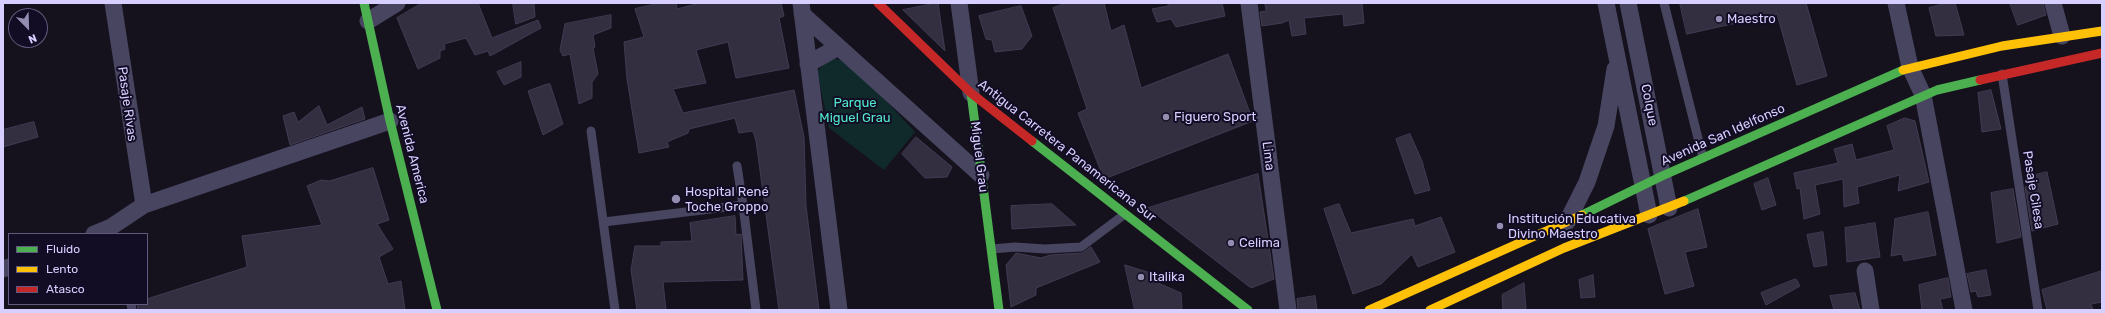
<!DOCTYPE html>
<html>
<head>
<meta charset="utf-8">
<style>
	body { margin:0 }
	#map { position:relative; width:2105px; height:313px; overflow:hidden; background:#15121e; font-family:Rubik,sans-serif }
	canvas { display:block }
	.frame { position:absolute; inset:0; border:4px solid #d7cfff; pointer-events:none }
	.legend { position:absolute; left:8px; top:233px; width:140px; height:72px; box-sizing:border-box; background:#120c24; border:1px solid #615a7c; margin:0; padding:5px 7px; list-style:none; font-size:12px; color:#d7cfff }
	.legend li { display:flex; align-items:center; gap:8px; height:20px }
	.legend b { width:20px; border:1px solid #615a7c }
	.north { position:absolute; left:8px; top:8px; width:40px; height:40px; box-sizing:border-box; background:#120c24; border:1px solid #615a7c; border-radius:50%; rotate:157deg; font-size:11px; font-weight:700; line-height:16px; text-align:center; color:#d7cfff }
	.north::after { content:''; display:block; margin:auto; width:14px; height:18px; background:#938db0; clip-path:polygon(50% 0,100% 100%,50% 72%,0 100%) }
</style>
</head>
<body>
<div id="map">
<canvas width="2105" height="313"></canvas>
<div class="frame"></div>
<ul class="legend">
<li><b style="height:5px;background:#4caf50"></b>Fluido</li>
<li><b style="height:5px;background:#ffc107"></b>Lento</li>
<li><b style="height:5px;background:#c62828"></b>Atasco</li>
</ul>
<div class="north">N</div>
</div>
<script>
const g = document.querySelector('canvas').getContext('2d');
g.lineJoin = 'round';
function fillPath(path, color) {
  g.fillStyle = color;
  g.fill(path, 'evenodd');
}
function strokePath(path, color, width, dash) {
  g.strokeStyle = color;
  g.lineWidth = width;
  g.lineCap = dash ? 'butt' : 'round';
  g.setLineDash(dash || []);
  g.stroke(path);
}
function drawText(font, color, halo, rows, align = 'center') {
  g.font = font + ' Rubik,sans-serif';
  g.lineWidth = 4;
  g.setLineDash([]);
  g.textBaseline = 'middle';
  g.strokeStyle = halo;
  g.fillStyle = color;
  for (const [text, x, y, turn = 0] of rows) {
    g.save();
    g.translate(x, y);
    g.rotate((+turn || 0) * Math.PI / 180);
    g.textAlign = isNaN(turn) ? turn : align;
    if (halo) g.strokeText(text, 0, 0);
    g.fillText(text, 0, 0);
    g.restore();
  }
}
fillPath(new Path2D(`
	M829,57L851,63L915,132L884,170L829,128L817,72Z`), '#102a2c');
const building = new Path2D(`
	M422,3H478L492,38L538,20L541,28L490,56L488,51L475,55L466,38L444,44L445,49L440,51V58L418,69L397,18Z
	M513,3H534L535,17L516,24Z
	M660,3H676L677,9L700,3H781L784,16L779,18L789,68L736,78L728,42L696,50L706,83L673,89L683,113L794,90L804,137L806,206L819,310H779L756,141L753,131L739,133L735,118L689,129L688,133L667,142L669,147L639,153L627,79L624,42L644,37L635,9Z
	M938,3L945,51L903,10Z
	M1067,3H1104L1111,31L1124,25L1141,88L1228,54L1253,121L1104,179L1078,113L1087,109L1053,8Z
	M1168,3H1222L1225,16L1176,27L1171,19L1157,22L1152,9L1168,6Z
	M1265,3H1362L1364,23L1344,26L1343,14L1304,18L1306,34L1292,36L1289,20L1282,23L1262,26L1260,12L1266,11Z
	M1680,3H1806L1827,76L1797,85L1777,14L1687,34Z
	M1947,3H1955L1964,35L1936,36L1929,8Z
	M2010,3H2043L2046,15L2018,25Z
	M1021,6L1032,36L1022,49L995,52L992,40L986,39L979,16Z
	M611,15V28L593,35L595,47L593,48L598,74L592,82V98L579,104L570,54L563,56L560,50L565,24Z
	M521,62V77L504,85L497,72Z
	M550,84L563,124L543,135L528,91L544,85Z
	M1991,90L2001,129L1982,132L1978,93Z
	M319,106L327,125L362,107L365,119L290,145L283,116L294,112L298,122Z
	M1905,118L1915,121L1929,182L1898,191L1900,175L1857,187L1859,203L1844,207L1843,179L1815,185L1820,214L1804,219L1800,188L1797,189L1794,173L1838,163L1834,149L1852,144L1856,160L1894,150L1887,126Z
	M34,122L38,137L3,147V130Z
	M1410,134L1422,161L1430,190L1415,194L1396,139Z
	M916,137L952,167L947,177L925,178L902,154Z
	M373,168L389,220L377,224L393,249L379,257L388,284L401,281L405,310H138L137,304H147V299L247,267L242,236L322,225L307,186L321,180L329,181Z
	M2047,172L2058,224L2032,231L2025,187L2029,186L2027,177Z
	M1258,174L1274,279L1251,288L1148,208Z
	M1768,178L1776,205L1762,210L1754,184Z
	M2013,189L2021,237L1997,243L1991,193Z
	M1052,204L1076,225L1012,229L1011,206Z
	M1339,204L1351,233L1413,219L1415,226L1441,217L1455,252L1418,267L1412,254L1381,284L1353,294L1324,209Z
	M1698,209L1707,247L1685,252L1694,286L1665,294L1648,229Z
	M1928,212L1936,255L1904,261L1902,254L1891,256L1895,219Z
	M735,216L736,235L741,234L743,280L663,282L666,310H637L631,270L635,246H661V242L692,241L690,223Z
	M1875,223L1880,257L1847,262L1845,228Z
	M1823,232L1827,265L1814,267L1807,235Z
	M1091,247L1100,262L1036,288V295L1011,307L1006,265L1016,253L1041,258L1050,255L1082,253Z
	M1125,265L1157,275L1158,283L1181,293L1182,310H1135Z
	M1986,270L1991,295L1978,297L1976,291L1971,292L1967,274Z
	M2102,271V302L2091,304L2093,310H2047L2042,290Z
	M1593,275L1595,297L1581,298L1579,280Z
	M1948,278L1951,297L1940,299L1943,310H1922L1919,285Z
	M1796,279L1800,286L1766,305L1761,293Z
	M1524,283L1526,310H1503L1502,295Z
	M1855,293L1860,310H1834L1830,296Z
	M1315,296L1317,310H1298L1297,299Z`);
fillPath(building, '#332f41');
strokePath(building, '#413b53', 1);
strokePath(new Path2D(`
	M1664,3L1703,158
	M2002,74L2038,310
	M591,131L615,310
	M743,205L756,310
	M604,222L743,205L737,166
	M992,249L1015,247L1045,249L1081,247L1125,214
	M131,304L132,310`), '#484560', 9);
strokePath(new Path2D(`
	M113,3L144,205
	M801,3L839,310
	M959,3L971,93
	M1249,3L1288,310
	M1606,3L1649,215
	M1628,3L1669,208
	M1896,3L1910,67L1923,95L1964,310
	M2053,3L2062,36
	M802,14L981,175
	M368,21L397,3
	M808,64L838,47
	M1567,222L1587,182L1606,126L1615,69
	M94,234L111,227L144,205L390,121
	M3,269L9,267
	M1865,271L1871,310`), '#484560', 17);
strokePath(new Path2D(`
	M364,3L390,121L437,310
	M971,93L999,310
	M1032,141L1248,310
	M1684,201L1937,90L1980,80
	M1582,215L1662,176L1903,70`), '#4caf50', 9);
strokePath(new Path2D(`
	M1903,70L2002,46L2102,31
	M1369,310L1582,215
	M1430,310L1564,248L1684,201`), '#ffc107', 9);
strokePath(new Path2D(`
	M878,3L971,93L1032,141
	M1980,80L2102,53`), '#c62828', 9);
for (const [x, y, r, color] of [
	[1719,19,4,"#938db0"],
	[1166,117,4,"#938db0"],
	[676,199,5,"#938db0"],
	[1500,226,4,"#938db0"],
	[1231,243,4,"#938db0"],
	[1141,277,4,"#938db0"]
]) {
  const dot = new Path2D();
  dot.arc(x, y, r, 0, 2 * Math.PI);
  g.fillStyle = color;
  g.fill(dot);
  strokePath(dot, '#120c24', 1.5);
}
drawText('13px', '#d7cfff', '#120c24', [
	["Maestro",1727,19],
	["Figuero Sport",1174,117],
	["Hospital René",685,192],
	["Toche Groppo",685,207],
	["Institución Educativa",1508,219],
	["Divino Maestro",1508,234],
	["Celima",1239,243],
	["Italika",1149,277]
], 'left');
drawText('13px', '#51e9cc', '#120c24', [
	["Parque",855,103],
	["Miguel Grau",855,118]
]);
drawText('13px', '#d7cfff', '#120c24', [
	["Pasaje Rivas",127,104,82],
	["Colque",1649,105,79],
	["Avenida San Idelfonso",1723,135,-24],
	["Antigua Carretera Panamericana Sur",1067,151,38],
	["Avenida America",412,154,76],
	["Lima",1268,156,83],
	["Miguel Grau",979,157,83],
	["Pasaje Cilesa",2033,190,81]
]);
</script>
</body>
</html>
